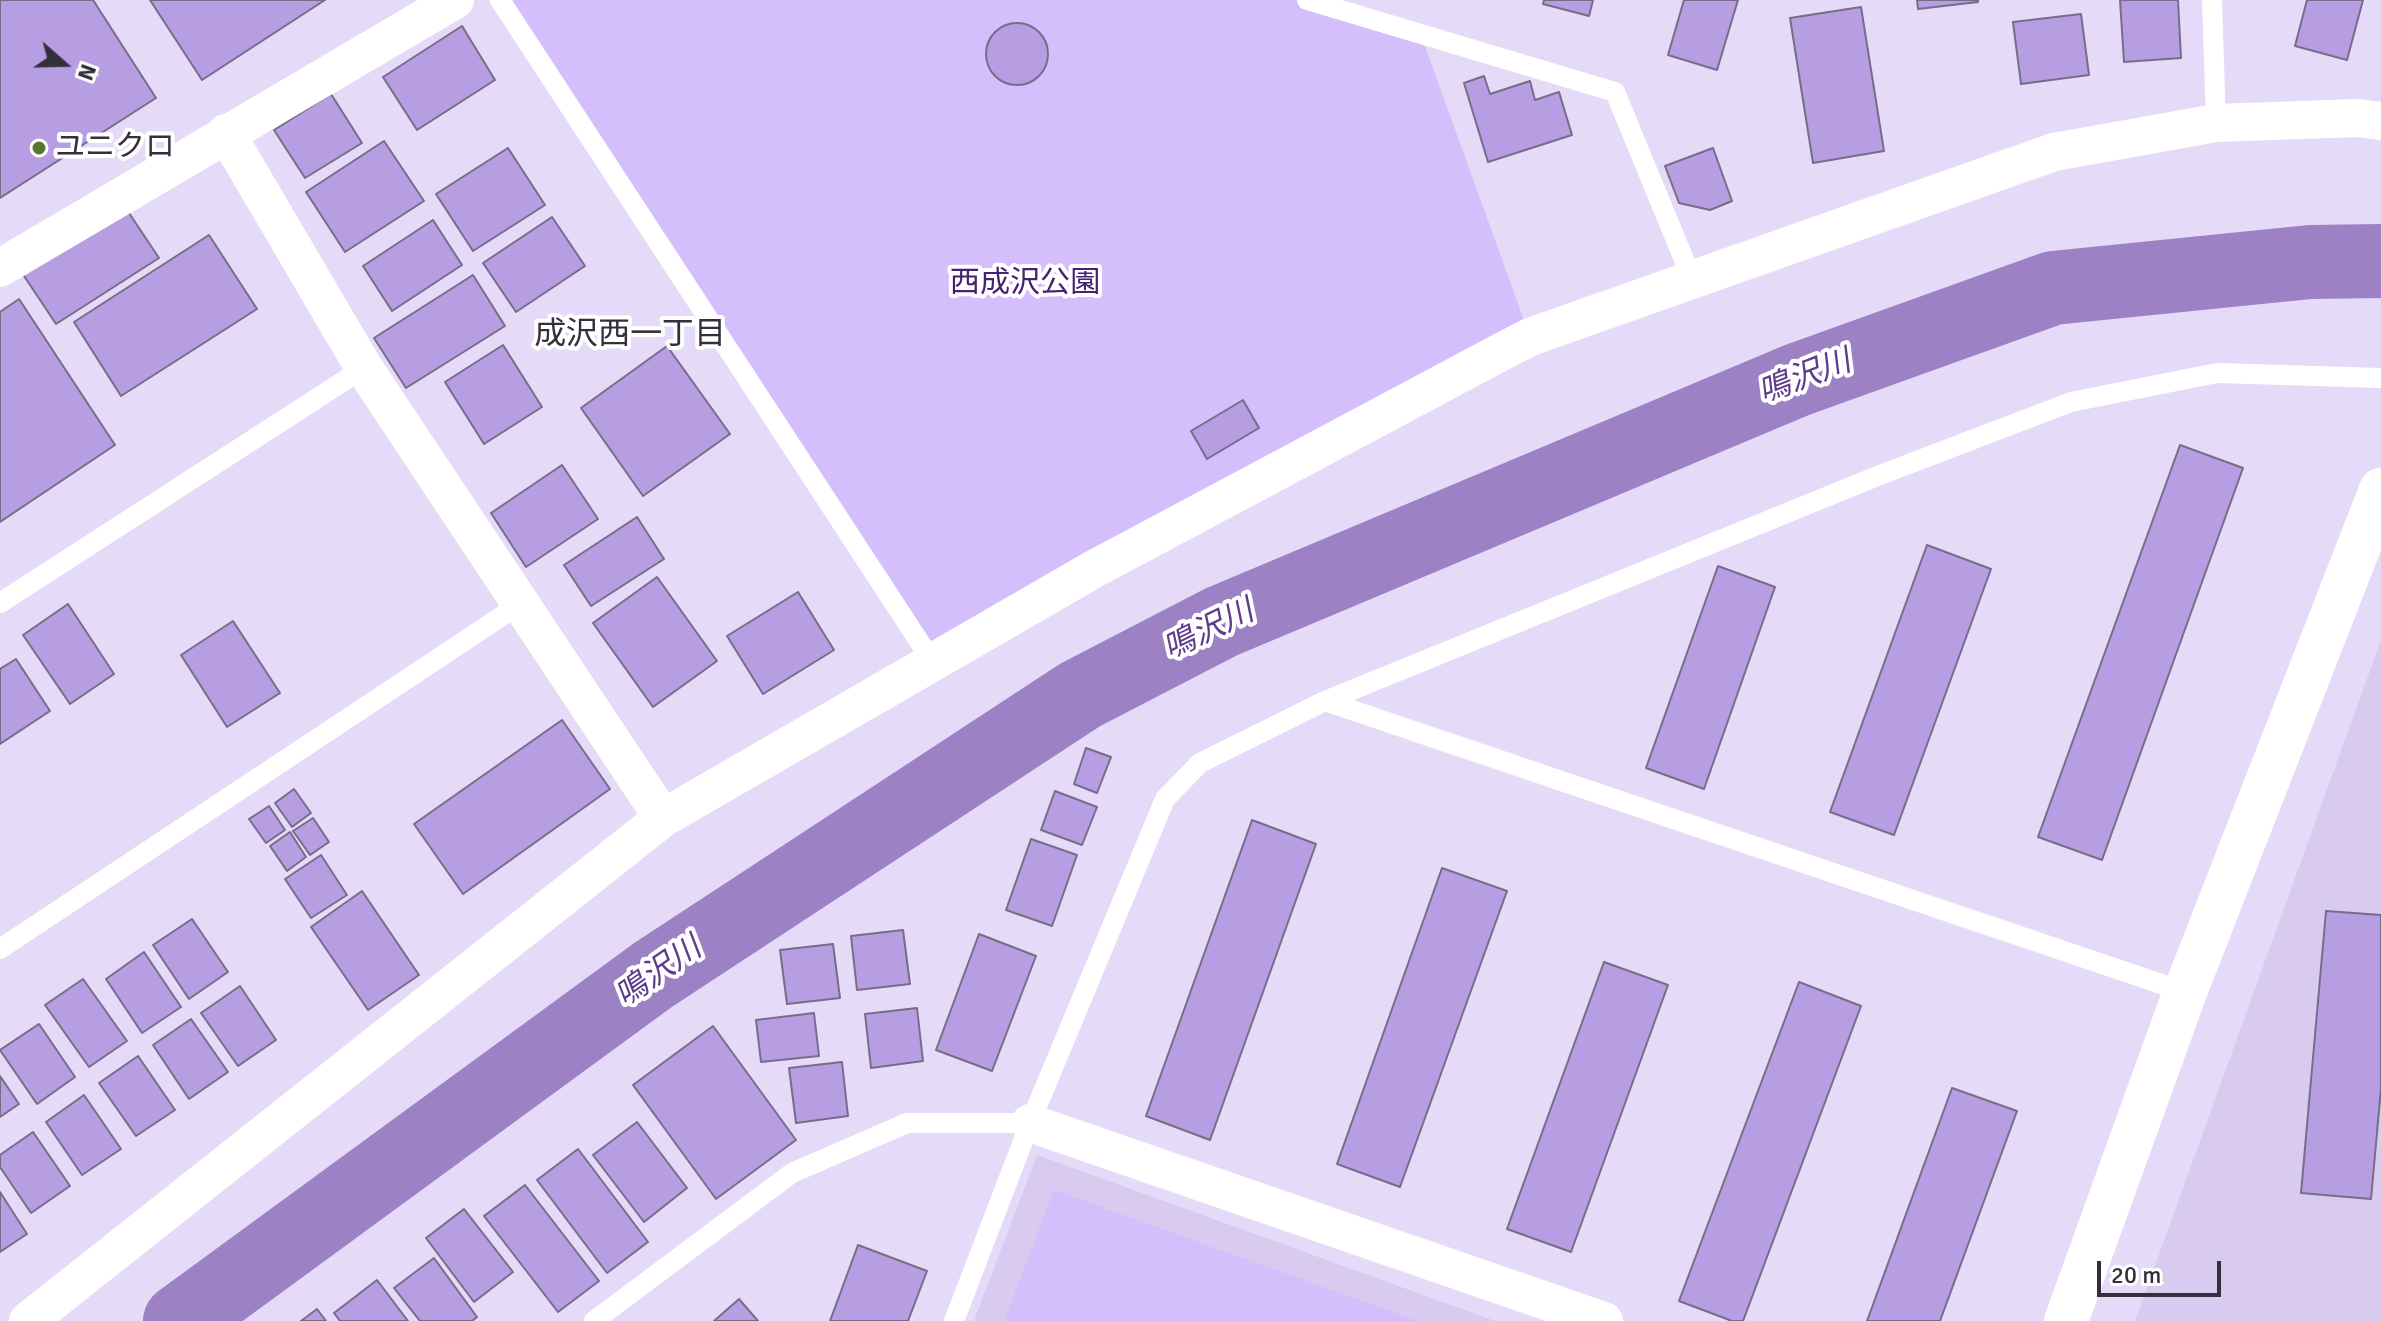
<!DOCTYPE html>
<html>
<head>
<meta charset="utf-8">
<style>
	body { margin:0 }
	#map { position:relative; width:2381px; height:1321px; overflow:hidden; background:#e5daf8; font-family:Signika,sans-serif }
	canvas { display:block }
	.north { position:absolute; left:24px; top:24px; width:80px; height:80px; -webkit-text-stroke:6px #fff; paint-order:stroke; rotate:110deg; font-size:22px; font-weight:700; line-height:32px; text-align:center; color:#332f3b }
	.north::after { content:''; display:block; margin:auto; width:28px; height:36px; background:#332f3b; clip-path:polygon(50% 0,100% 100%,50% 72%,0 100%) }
	.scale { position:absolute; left:2097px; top:1261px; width:124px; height:36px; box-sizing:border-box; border:4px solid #332f3b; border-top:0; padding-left:10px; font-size:24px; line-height:28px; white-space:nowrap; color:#332f3b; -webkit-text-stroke:6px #fff; paint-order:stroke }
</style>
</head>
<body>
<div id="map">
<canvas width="2381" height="1321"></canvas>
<div class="north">N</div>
<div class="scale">20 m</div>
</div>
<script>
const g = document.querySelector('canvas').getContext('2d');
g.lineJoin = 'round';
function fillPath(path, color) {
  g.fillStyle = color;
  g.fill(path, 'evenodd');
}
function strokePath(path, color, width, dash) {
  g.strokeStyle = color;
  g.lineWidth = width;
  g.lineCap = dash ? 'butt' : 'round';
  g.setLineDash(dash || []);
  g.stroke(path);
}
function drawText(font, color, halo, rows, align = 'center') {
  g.font = font + ' Signika,"Noto Sans JP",sans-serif';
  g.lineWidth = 8;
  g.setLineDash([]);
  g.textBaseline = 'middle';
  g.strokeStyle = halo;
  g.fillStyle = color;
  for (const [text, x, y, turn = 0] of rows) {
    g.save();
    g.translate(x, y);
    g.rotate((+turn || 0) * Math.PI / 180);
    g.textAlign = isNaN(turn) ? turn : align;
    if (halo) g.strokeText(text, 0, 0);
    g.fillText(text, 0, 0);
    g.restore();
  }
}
fillPath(new Path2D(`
	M2381,640V1321H2135Z
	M1037,1155L1495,1321H974Z`), '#d8cbef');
fillPath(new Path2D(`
	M500,0H1307L1421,35L1530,337L932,661Z
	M1054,1190L1418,1321H1004Z`), '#d4befb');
strokePath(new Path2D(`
	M180,1321L653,975L1080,695L1221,622L1797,380L2053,288L2310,262L2381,261`), '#9c82c5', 74);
const building = new Path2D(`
	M0,0H93L156,98L0,198Z
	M150,0H325L202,80Z
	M1544,0H1593L1589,16L1543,4Z
	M1684,0H1738L1717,70L1668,55Z
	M1917,0H1978V2L1918,9Z
	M2120,0H2178L2181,58L2124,62Z
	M2307,0H2363L2347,60L2295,46Z
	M1861,7L1884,151L1813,163L1790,18Z
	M2081,14L2089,75L2021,84L2013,22Z
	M986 54a31 31 0 1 1 62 0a31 31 0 1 1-62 0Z
	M462,26L495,80L417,130L383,77Z
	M1484,76L1490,94L1530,81L1535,100L1559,92L1572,135L1488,162L1464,83Z
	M331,94L362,143L305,178L274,130Z
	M384,141L424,201L345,252L306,192Z
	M508,148L545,205L473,251L436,194Z
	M1713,148L1732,201L1710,210L1679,203L1665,166Z
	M125,207L159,258L56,324L22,273Z
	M552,217L585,266L516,312L483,263Z
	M433,220L462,265L392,311L363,266Z
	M209,235L257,309L121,396L74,322Z
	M473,275L505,326L406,388L374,338Z
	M19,299L115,445L0,522V312Z
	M503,345L542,407L484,444L445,382Z
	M667,346L730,434L643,496L581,408Z
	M1243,400L1259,428L1207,459L1191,431Z
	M2180,445L2243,468L2102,860L2038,837Z
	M562,465L598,519L526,567L491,513Z
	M637,517L664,559L591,606L564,565Z
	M1927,545L1991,569L1894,835L1830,812Z
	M1718,566L1775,587L1704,789L1646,768Z
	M657,577L717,661L653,707L593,623Z
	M798,592L834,650L763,694L727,636Z
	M68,604L114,674L70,704L23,635Z
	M233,621L280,693L227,727L181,655Z
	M16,659L50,711L0,744V669Z
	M562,720L610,789L463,894L414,824Z
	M1086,748L1111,757L1097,793L1074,784Z
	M294,789L311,813L292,827L275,803Z
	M1055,791L1097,807L1082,845L1041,830Z
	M269,806L285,830L266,843L249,819Z
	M313,818L329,842L310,855L293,831Z
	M1252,820L1316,844L1210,1140L1146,1116Z
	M290,832L306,857L287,871L270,846Z
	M1031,839L1077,855L1052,926L1006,910Z
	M321,855L347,895L311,918L285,879Z
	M1442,868L1507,891L1400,1187L1337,1164Z
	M362,891L419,975L368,1010L311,927Z
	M2326,911L2381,915V1088L2371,1199L2301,1193Z
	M192,919L228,972L189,999L153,945Z
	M903,930L910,984L857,990L851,936Z
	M979,934L1036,956L992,1071L936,1050Z
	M833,944L840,998L787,1004L780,950Z
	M144,952L181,1007L142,1033L106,979Z
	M1604,962L1668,985L1571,1252L1507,1229Z
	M83,979L127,1041L89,1067L45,1005Z
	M1799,982L1861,1006L1743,1321H1732L1679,1301Z
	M240,986L276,1040L238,1066L201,1013Z
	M917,1008L923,1061L871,1068L865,1014Z
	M814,1013L819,1056L761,1062L756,1020Z
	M191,1019L228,1072L189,1099L153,1045Z
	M39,1024L75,1077L37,1104L0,1050Z
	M713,1026L796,1140L716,1199L633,1085Z
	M138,1056L175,1110L136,1136L99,1083Z
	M842,1062L848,1116L796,1123L789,1068Z
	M0,1076L19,1104L0,1117Z
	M1952,1088L2017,1111L1940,1321H1867Z
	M84,1095L121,1149L82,1175L46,1122Z
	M637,1122L687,1188L644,1222L593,1155Z
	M33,1132L70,1186L31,1213L0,1167V1155Z
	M578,1149L648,1242L607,1273L537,1180Z
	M525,1185L599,1281L558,1312L484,1216Z
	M0,1192L27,1234L0,1252Z
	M464,1209L513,1272L474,1302L426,1238Z
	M858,1245L927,1271L908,1321H830Z
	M434,1258L477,1317L472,1321H420L394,1288Z
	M377,1280L408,1321H340L334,1313Z
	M739,1299L758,1321H714Z
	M317,1309L326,1321H301Z`);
fillPath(building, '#b79de2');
strokePath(building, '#776d88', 2);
strokePath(new Path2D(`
	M500,0L932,661
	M1307,0L1615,92L1692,279
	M2212,0L2216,123
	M0,603L364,368
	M1325,701L2185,992
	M0,949L520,604
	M594,1321L792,1173L907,1123H1030
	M954,1321L1030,1123L1165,799L1200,763L1325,701L1880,475L2071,402L2217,373L2381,378`), '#fff', 20);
strokePath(new Path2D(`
	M226,133L364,368L663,818
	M0,268L455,0
	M1030,1123L1604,1321
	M28,1321L663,818L1094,569L1501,352L1530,337L2054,152L2216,123L2358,118L2381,121`), '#fff', 38);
strokePath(new Path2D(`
	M2066,1321L2185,992L2381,490`), '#fff', 44);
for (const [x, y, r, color] of [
	[39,148,8,"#58772e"]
]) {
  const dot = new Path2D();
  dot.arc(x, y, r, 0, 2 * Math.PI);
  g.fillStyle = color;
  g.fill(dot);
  strokePath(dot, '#fff', 3);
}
drawText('30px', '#332f3b', '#fff', [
	["ユニクロ",55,148]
], 'left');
drawText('30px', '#472171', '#fff', [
	["西成沢公園",1025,284]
]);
drawText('32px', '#332f3b', '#fff', [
	["成沢西一丁目",630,336]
]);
drawText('italic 32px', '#5f3b8d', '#fff', [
	["鳴沢川",1805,378,-21],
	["鳴沢川",1209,631,-26],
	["鳴沢川",659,973,-35]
]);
</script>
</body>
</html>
